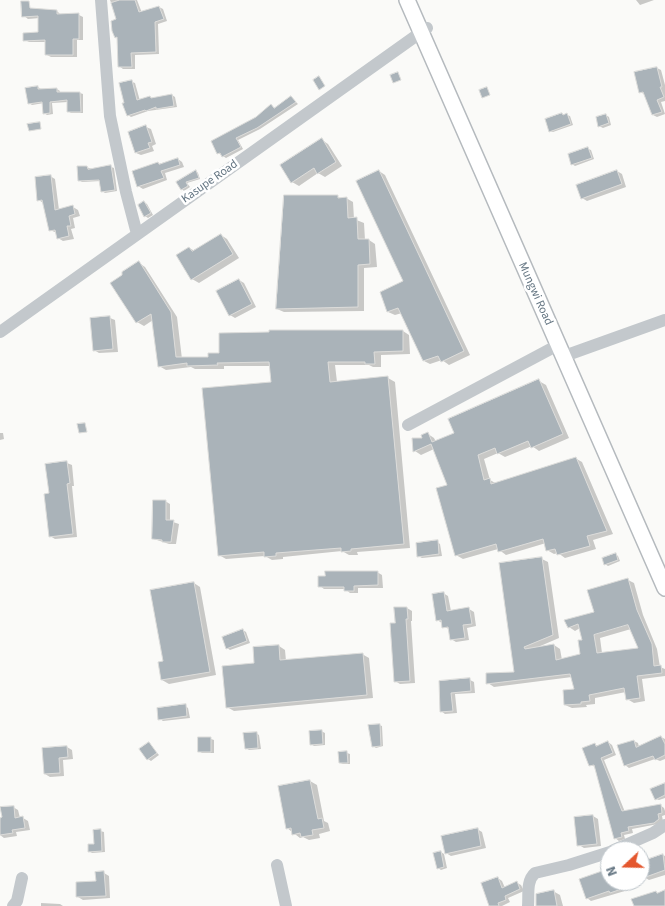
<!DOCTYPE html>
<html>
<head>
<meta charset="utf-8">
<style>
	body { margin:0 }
	#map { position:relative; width:665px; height:906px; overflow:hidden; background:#fafaf8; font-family:"Source Sans 3",sans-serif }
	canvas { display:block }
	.north { position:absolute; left:600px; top:841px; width:50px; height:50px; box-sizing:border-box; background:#fff; border:1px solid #c1c8cd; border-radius:50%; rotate:249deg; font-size:14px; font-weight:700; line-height:20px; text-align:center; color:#657683 }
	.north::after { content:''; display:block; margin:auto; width:18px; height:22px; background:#e4572e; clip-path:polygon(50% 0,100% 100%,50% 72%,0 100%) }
</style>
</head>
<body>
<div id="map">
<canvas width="665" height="906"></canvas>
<div class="north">N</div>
</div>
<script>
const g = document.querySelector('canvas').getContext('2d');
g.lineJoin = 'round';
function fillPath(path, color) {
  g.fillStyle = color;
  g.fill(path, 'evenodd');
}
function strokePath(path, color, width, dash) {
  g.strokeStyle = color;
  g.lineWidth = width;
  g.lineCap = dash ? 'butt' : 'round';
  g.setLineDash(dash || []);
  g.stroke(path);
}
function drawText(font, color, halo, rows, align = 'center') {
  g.font = font + ' "Source Sans 3",sans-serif';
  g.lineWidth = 5;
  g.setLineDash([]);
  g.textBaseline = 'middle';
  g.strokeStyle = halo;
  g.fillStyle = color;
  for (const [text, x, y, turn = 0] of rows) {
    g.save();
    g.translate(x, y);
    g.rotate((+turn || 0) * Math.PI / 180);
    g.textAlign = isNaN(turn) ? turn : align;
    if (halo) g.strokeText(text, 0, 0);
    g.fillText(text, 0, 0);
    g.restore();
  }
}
fillPath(new Path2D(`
	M110,0H137L142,13L159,7L163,9L167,21L158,24L159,54L135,55V69H123L119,66V39L116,37L118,20Z
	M636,0H654L640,5Z
	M57,11L61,15H79L83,17V40H77V57H51L47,55V42H29L25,40L39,33L40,18L28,19L24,16Z
	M657,68L661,70L665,85V101L661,102L665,114L657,117L653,115L644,94L640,92Z
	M132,82L135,83L140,101L150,97L153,99L172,95L175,97L177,107L148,111L131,117L128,115Z
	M38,87L41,89H57L60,91V93H80L83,94V113H71L68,111V102L52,103L53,114L47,115L44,113V103L32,105L29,103Z
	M291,97L298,104L260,129L238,140L243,149L226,158L218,153L271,106L275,109Z
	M562,114L570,116L573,125L553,132L550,131Z
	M606,115L609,117L611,125L603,128L599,126Z
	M146,127L151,129L156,144L152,146L154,151L141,155L136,153L129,133Z
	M322,140L328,144L342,166L325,177L318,173L299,186L292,182Z
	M588,149L591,150L594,159L575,166L572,164Z
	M178,159L182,162L184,167L165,173L167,180L143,189L138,186L158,163L161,165Z
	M87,167L91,169L111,167L114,168L117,191L105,193L102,191L101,181L82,182L79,180Z
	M196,171L198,173L200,179L187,183L190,187L184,191L182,189L178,183Z
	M379,171L385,175L470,355L449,365L442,360L430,364L424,361L402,313L395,315L388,312L404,281Z
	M617,171L622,174L626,187L587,201L582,198Z
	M50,176L55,179L59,210L73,207L78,210L80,216L73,218L75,228L71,229L74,239L63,241L58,238L57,233L50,230L43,203L39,200Z
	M337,196L341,199L346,198L353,202L354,219L364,223L365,240H369L375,244L377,267L364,268V311L284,312L277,309Z
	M144,202L147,204L153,215L148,218L145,216L139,205Z
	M221,235L227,239L239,258L199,283L192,279L189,248L195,251Z
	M139,263L145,267L177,317L182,359L209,358L220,354L403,331L409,335L410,354L381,355V367H373L369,365H335L337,382L388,378L395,382L410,548L357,552L358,555H349L342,551L283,557V559L272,560L265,556L226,559L219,555L272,383L270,366H224V369H195L191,367L166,370L159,366L153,320L144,326L137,322Z
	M239,280L244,283L256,307L235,318L230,315Z
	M110,318L115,320L118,352L99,353L94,350Z
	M539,381L546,385L569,438L539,451L532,446L505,457L498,453L484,459L490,480L497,484L575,458L582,462L613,534L593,540L596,549L565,558L558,553L554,554L547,550L546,543L506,555L498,549L463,559L456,555L449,486L434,449L421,455L415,451L428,434L434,438L436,442L455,434Z
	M0,433H3L4,439L0,440Z
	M67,463L72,465L74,486H72L77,537L55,539L50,536V494Z
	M165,501L170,504V521L179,524L176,544H169L154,539Z
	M437,542L440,544L442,556L422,558L418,556Z
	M615,554L618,556L620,561L608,566L605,564Z
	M542,559L548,562L559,638L538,647L554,645L560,649L562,660L582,655L584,641L580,628L575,631L569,627L595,613L628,580L634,583L643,615L657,649L660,667L665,669V676L642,679L645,701L634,703L627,699L626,692L595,698V704L586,705L587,707L572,708L565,705L575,690L572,677L494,687L488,683L515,673ZM631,629L640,649L602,653L600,638Z
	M377,572L382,575L383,588H358V593H350L345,589H324L320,586Z
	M194,583L200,587L216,675L169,684L162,680L164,662Z
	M443,593L448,596L451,611L469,609L474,612L476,626L467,628L469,640L456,642L451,639L450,629L443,627L442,623L437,620Z
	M407,608L412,611V621H411L415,683L400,684L395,681L396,609Z
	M243,630L246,632L250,643L230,650L227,648Z
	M279,646L285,650L286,661L362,654L369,658L373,698L234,711L227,707L255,664Z
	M470,680L474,682L475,693L455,694L457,713L445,714L441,711L440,682Z
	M185,706L188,708L190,718L163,721L160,719Z
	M379,725L382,726L383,746L376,748L373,746Z
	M321,731L325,733V745L314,746L311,744Z
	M256,733L259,735L261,749L249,750L246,748Z
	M661,737L665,739V759L660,761L655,759L629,768L625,765L634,741L638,743L639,747Z
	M199,739H211L214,740V753H202L199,751Z
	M608,742L612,745L616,755L604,760L625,812L660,805L664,808L665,811V815L662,816L663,821L658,824L632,829L633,833L624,835L625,839L619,841L615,838L596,767L590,765L594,744L598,746Z
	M149,744L159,755L151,761L148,759Z
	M67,747L72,750L73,759L63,760L64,776L50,777L45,774Z
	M347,753L350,754V764H343L340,763Z
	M310,781L317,785L324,821L328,823L330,831L319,834L320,838L309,840L303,837L300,838L287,828Z
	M665,785V798L659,800L656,799Z
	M13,807L18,810L20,818H23L28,821L30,830L16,832L17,836L4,838L0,835V819Z
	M593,816L598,819L601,846L584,848L579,845Z
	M477,829L482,832L486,848L451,856L446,853Z
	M100,831L104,832L105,852L92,853L89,851L95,845Z
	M441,852L444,854L447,868L441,870L438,868Z
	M663,855L665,856V875L649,880L644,877L640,864Z
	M610,868V881H632L635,888L591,901L587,898Z
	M104,873L109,876L110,898L83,900L78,897L97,882Z
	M498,878L502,881L505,888L517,883L521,885L524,891L508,898L510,902L502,906H489Z
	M553,891L560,895L563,906H537Z
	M41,903L60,904L63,906H41Z`), '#0003');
const building = new Path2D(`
	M120,0H135L139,12L159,6L164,19L155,22L156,52L131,53L132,67H118L117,37L115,38L112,31L111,21L116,19L111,3Z
	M21,1H29L30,8L57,10V14L79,13V39H73V55H45V40L23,41V33L38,32V16L22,17Z
	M657,67L662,87H660L664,97L657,100L662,112L652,115L643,92L639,93L634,72Z
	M398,72L401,80L393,83L390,75Z
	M319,76L325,86L319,90L313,80Z
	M132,80L137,100L150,96L151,98L172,94L174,106L156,109V107L146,111L145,110L127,116L122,103H124L119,83Z
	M38,86V89L57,88V92H80L81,112H67V100L50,102V113L43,114L42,102L28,104L25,88Z
	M487,87L490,95L482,98L479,90Z
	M291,96L296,102L257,128L236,138L241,147L222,157L220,153L217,154L211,141L256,117L271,104L274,108Z
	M562,113L563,115L567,113L571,124L549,132L545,119Z
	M606,114L609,123L598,127L596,117Z
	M40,122L41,129L29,131L27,124Z
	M146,125L152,142L148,143L150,148L135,153L128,132Z
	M322,138L336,162L317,174L314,168L291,183L280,165Z
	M588,147L592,158L571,165L568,154Z
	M178,158L180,165L161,171L164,178L137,187L132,171L158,162L159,164Z
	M111,165L115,190L101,192L99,180L78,181L77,166H87L88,169Z
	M196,170L199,178L186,182L188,186L181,190L176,182Z
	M379,170L464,351L441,362L438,356L423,361L398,308L387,312L380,292L403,281L356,181Z
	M617,170L622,184L581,199L576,185Z
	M51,175L55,210L73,205L75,214L69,216L71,226H67L69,236L57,239L55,230L49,231L42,200L37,201L35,177Z
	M284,195H338V198L347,197L348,218L357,217L358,239H369L370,264L358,265V307L276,309Z
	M144,201L151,213L144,217L138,205Z
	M221,234L233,254L191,280L176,255L189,247L192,251Z
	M139,261L171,312L176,357H208V353H219V333L269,332V330H403V351L374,352L375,364H365V362H328L330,382L388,376L404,544L351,549V551L341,552V548L276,553V556L264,557V552L218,556L202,388L271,382L269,362L217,363L218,365L187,366V363L158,367L151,314L136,323L110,283L122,275V272Z
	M239,279L252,304L229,316L216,291Z
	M110,316L113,349L93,351L90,318Z
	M539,379L563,434L531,448L528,441L497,454L495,448L478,455L484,480L490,478L491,484L576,457L607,531L587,536L590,546L557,555L555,549L546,551L543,539L498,552L496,544L455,556L436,488L447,485L431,444L413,452L412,438H422L421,435L428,432L432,442L454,433L448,419Z
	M85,423L87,432L79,433L77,424Z
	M67,461L70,483L67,484L73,534L49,537L44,494L49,493L45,464Z
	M153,500H166V520H174L171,542H162V540L152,539Z
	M438,540L439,554L417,557L416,543Z
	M616,553L618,560L604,565L602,558Z
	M542,557L553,635L524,647L525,649L554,644L556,660L580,654L578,640H582L578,624L568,628L564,620L594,612L587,590L628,578L637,610L652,644L654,666L661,665L662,673L637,676L640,698L626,700L624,688L589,695L590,701L581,702V704L564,705L563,690L574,689L570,674L486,684V673L514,672L499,563ZM628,625L638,648L597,653L594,635Z
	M325,571H378V585L354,586V591H344V587H318V576H325Z
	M194,582L210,672L161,680L158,662L163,661L150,590Z
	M444,592L447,611L469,607L472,624L463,625L465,638L450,640L448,627L442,628L441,620L436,621L432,594Z
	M394,607H407L408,619H406L410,681L394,682L390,623H395Z
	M243,629L247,641L226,649L222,637Z
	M279,645L280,660L363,653L367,695L226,708L222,666L254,663L253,647Z
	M470,678L471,691L451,693L453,711L440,712L439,681Z
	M186,704L187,716L158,720L157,708Z
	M380,724L381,746L372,747L368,725Z
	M322,730L323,744L310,745L309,731Z
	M257,732L258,748L245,749L243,733Z
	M661,736L665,744V755L655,760L653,756L624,766L617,745L634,740L636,747Z
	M198,737H211V752H198Z
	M608,741L613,753L601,758L622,811L661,804L662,813L658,814L659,819L654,823L628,827L629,831L621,833L622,837L614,839L594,765L589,766L582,748L595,743L596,746Z
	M149,742L157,753L147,760L139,749Z
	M67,746L68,757L59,758L60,773L44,774L42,748Z
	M347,751L348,763H339L338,752Z
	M310,780L318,819L322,818L324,828L312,830L313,835L301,837L300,833L292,835L291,828L286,829L278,786Z
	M665,783V795L655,800L650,789Z
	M14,806L15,818L23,816L25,828L12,830L13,833L0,835V818L2,817L0,807Z
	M593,815L597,844L577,846L574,817Z
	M478,828L481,846L445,854L441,836Z
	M101,829L102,851L88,852V844H94L93,830Z
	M441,851L444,867L437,869L433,853Z
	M663,854L665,870L643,878L640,868V862Z
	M610,865V881L641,882L610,893L609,891L586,899L579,879L602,871L601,869Z
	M104,871L106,896L76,897V882L96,881L95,872Z
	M498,877L502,888L517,881L520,889L505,896L506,900L498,903L499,906H489L481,883Z
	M554,890L557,906H536V894Z
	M665,890V906H634L631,899L656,891L657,893Z`);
fillPath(building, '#aab3b9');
strokePath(building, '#dcdcda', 1);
const major = new Path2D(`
	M407,0L665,588`);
strokePath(major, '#b5babe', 18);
strokePath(new Path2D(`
	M101,0L110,116L126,192L137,234
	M0,332L427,28
	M570,354L665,320
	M408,425L558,345
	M612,851L653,833L665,825
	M277,865L286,906
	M13,906L17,901L22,878
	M528,906C529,895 526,881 535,873L569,865L610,852`), '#c3c8cc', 12);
strokePath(major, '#fff', 15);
drawText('12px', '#657683', '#fff', [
	["Kasupe Road",210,182,-35],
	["Mungwi Road",535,294,66]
]);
</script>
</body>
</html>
